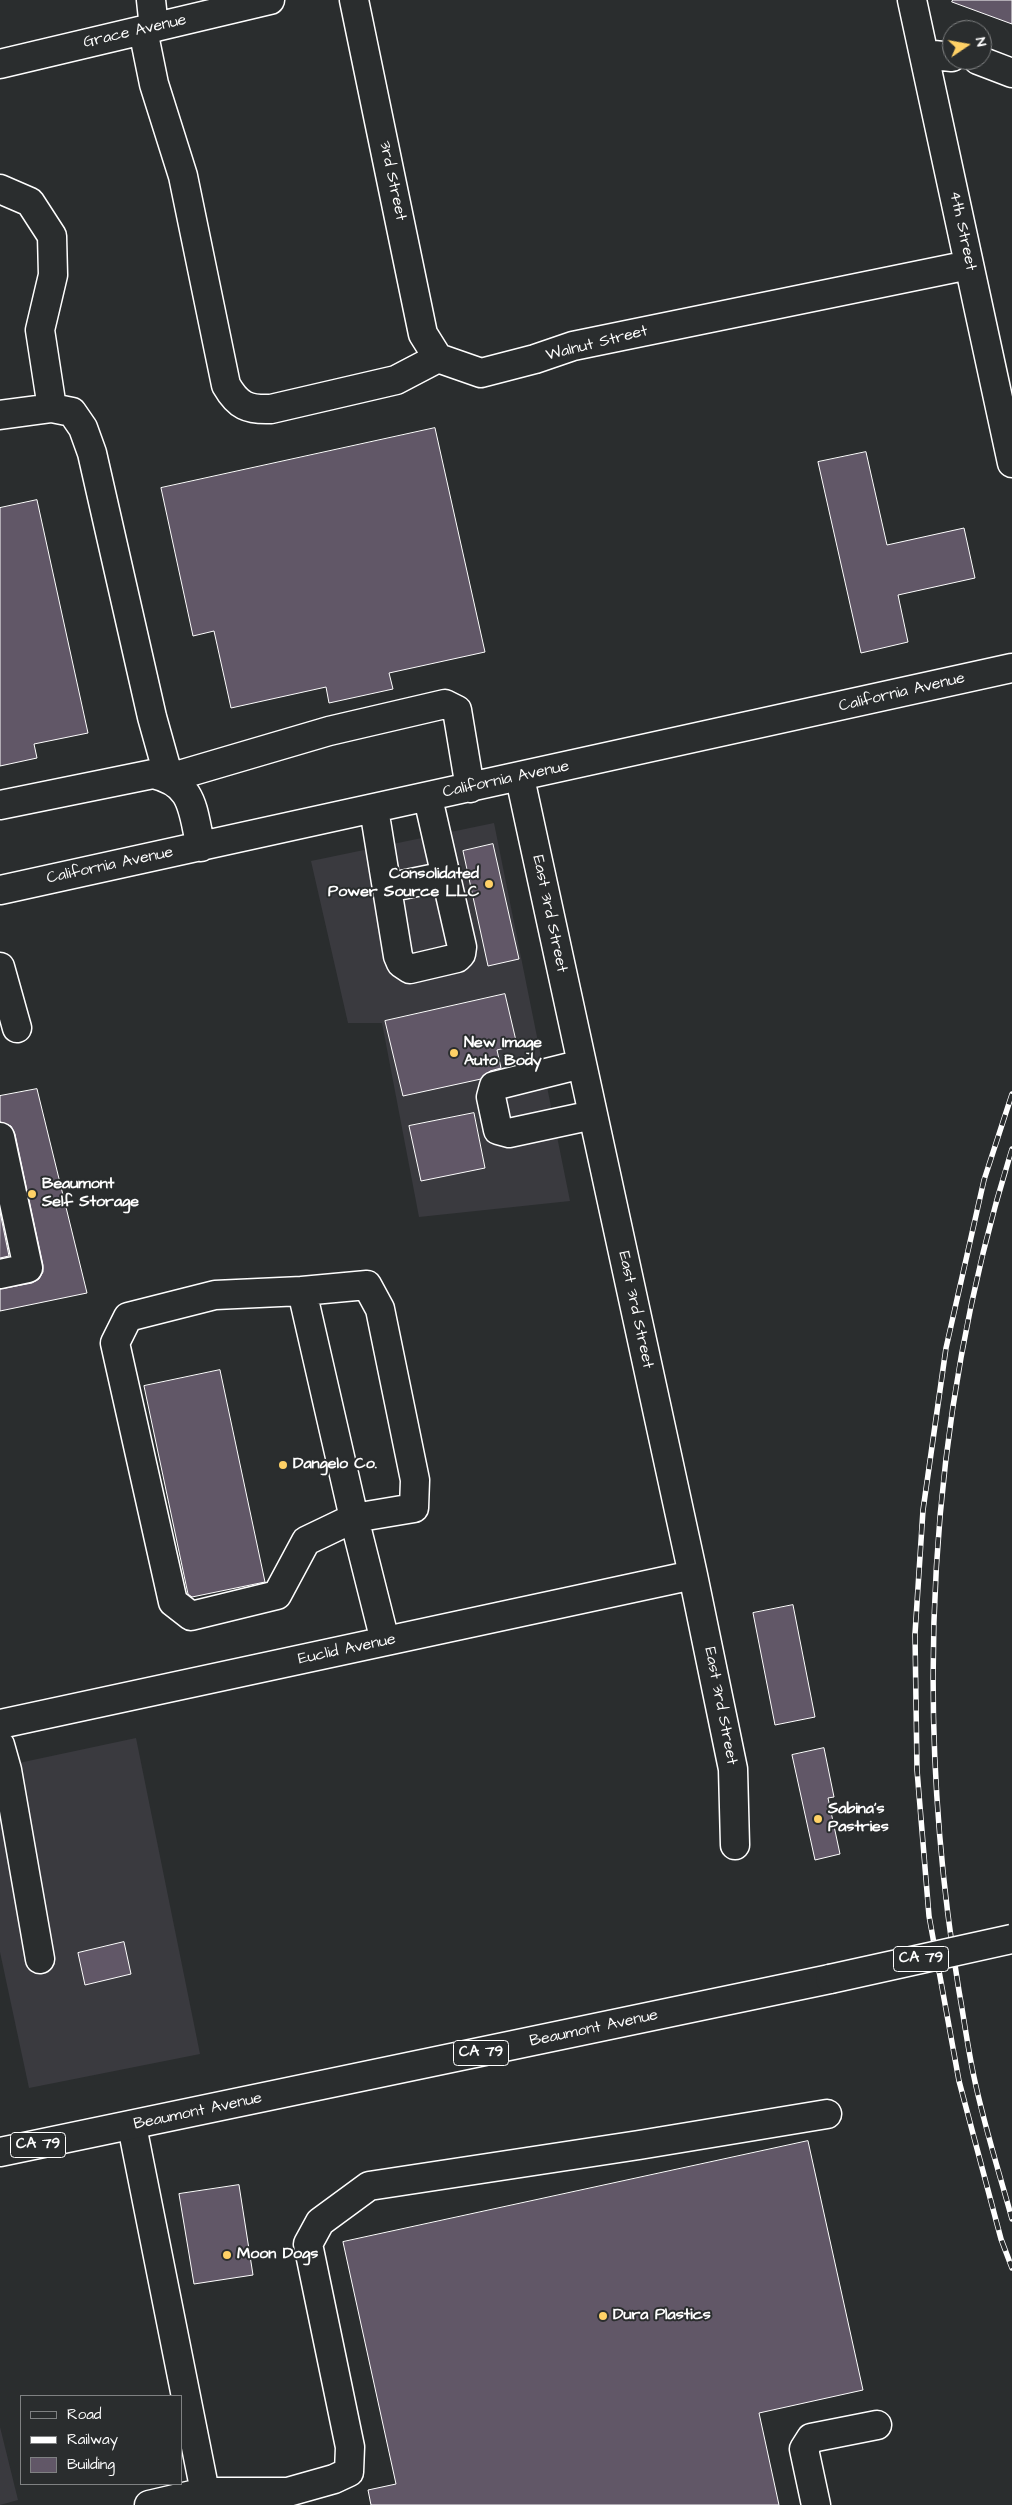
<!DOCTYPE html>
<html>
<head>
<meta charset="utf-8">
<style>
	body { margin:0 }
	#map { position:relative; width:1012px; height:2505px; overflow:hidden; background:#2a2d2e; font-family:"Architects Daughter",sans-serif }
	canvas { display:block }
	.legend { position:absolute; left:20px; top:2395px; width:162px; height:90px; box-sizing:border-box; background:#2a2d2e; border:1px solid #7f8182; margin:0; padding:6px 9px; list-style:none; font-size:15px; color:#fff }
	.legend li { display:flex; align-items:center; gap:10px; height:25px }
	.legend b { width:25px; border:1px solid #7f8182 }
	.north { position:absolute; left:942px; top:20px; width:50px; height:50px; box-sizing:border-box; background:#2a2d2e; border:1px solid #7f8182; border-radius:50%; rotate:78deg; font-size:14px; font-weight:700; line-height:20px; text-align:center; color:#fff }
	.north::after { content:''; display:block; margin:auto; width:18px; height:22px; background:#ffd166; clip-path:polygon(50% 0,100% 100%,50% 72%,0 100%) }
</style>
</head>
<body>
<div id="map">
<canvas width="1012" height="2505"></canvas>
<ul class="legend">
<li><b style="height:6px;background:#2a2d2e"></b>Road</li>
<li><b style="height:6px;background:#fff"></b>Railway</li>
<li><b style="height:14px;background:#615767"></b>Building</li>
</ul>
<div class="north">N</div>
</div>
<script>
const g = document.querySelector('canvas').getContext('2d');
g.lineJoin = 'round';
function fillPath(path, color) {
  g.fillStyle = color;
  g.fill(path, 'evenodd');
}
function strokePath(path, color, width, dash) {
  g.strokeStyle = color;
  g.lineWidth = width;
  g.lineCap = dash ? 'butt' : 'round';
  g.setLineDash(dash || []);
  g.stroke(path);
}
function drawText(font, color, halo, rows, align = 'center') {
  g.font = font + ' "Architects Daughter",sans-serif';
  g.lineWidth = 4;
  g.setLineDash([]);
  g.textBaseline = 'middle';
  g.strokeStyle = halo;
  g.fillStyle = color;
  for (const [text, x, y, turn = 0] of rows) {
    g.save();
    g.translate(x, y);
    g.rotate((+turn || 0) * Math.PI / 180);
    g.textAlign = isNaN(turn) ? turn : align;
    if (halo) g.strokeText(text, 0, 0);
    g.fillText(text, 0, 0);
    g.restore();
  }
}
fillPath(new Path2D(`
	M494,823L570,1201L419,1217L382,1023H348L311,861Z
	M136,1738L200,2054L29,2088L0,1952V1767Z
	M0,2427L18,2500L0,2505Z`), '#3a3a3f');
const building = new Path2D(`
	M953,0H1012V24L952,2Z
	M435,428L485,652L389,673L393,689L329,703L326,687L231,708L214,631L193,636L161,488Z
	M866,452L887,545L964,528L975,578L898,595L908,642L861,653L818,462Z
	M37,500L88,733L34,744L37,758L0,766V508Z
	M493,844L519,959L488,966L463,851Z
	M505,994L517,1045L497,1050L501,1068L490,1071L481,1079L403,1096L385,1021Z
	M37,1089L87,1293L0,1311V1289L32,1283L39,1279L43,1272V1265L15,1134L11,1126L0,1122V1096Z
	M474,1113L485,1168L421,1181L409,1126Z
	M0,1212L9,1256L0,1258Z
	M220,1370L265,1582L192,1597L188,1594L144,1386Z
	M793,1605L815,1717L775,1725L753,1613Z
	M824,1748L834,1797L828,1798L840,1854L815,1860L792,1755Z
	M124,1942L131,1974L85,1985L78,1953Z
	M808,2141L863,2390L759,2413L779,2505H371L368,2490L396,2484L343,2242Z
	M239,2185L253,2275L194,2284L179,2194Z`);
fillPath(building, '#615767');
strokePath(building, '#fff', 1);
const minor = new Path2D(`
	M151,0L154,28
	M354,0L423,334L438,358
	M912,0L1012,463
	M143,30L154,84L183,176L226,385C238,406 248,410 271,409L396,380L438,358L481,373L535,359L573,346L969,265
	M924,54L952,57
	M978,60L1012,73
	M0,64L270,0
	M0,189L30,202L52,236L53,275L40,330L52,408
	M0,415L52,408L72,412L83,428L92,453L152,717L169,778L329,731L445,704L457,710L470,788
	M520,778L693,1575L733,1769L735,1845
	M0,805L153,774C195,784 192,810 201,847
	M374,809L398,956L401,963L410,969L457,958L461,954L462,947L428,798
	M387,888L446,876
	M0,890L1012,668
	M0,967L17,1028
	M582,1064L494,1086L491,1097L498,1130L509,1133L593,1115
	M0,1137L28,1268L0,1274
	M302,1291L367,1285L380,1309L415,1480L414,1508L354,1518L306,1541L277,1595L191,1616L173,1602L115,1343L128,1317L215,1295L302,1291L354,1518L385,1641
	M0,1724L693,1575
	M0,1745L7,1770L40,1959
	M132,2126L205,2492
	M149,2505L205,2492H288L334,2479L349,2472L350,2447L308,2244L320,2222L369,2186L639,2145L827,2114
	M816,2505L804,2449L811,2438L877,2425`);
const highway = new Path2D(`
	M0,2152L830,1979`);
strokePath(minor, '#fff', 31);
strokePath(highway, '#fff', 31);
strokePath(minor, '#2a2d2e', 28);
strokePath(highway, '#2a2d2e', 28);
const rail = new Path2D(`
	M1012,1094L984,1180L946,1348L923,1510L915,1634L917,1770L929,1916L959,2081L1001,2239L1012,2268
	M1012,1149C927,1420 913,1712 959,1991C964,2019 968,2049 974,2077C984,2125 999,2172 1012,2219`);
strokePath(rail, '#fff', 5.5);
strokePath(rail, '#2a2d2e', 4, [11]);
const highwayBridge = new Path2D(`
	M830,1979L1012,1939`);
strokePath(highwayBridge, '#fff', 31, []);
strokePath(highwayBridge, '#2a2d2e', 28);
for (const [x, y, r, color] of [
	[489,884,5,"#ffd166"],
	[454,1053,5,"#ffd166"],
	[32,1194,5,"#ffd166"],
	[283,1465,5,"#ffd166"],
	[818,1819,5,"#ffd166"],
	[227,2255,5,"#ffd166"],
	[603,2316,5,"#ffd166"]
]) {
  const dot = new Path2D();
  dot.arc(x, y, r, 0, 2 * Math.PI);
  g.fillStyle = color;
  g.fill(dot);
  strokePath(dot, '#2a2d2e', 2);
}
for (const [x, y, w] of [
	[921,1959,55],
	[481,2053,55],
	[38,2145,55]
]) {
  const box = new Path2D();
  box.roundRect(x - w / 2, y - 12.5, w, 25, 4);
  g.fillStyle = '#2a2d2e';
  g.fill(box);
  strokePath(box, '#fff', 1);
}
drawText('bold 15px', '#fff', null, [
	["CA 79",921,1959],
	["CA 79",481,2053],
	["CA 79",38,2145]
]);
drawText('16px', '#fff', '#2a2d2e', [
	["Grace Avenue",135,32,-13],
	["3rd Street",392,181,78],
	["4th Street",962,231,78],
	["Walnut Street",597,344,-14],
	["California Avenue",902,693,-13],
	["California Avenue",506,780,-12],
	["California Avenue",110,866,-12],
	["East 3rd Street",549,914,78],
	["East 3rd Street",635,1310,78],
	["Euclid Avenue",347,1650,-12],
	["East 3rd Street",720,1706,79],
	["Beaumont Avenue",594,2029,-12],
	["Beaumont Avenue",198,2112,-12]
]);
drawText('bold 16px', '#fff', '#2a2d2e', [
	["Consolidated",479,875,"right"],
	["Power Source LLC",479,893,"right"],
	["New Image",464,1044],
	["Auto Body",464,1062],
	["Beaumont",42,1185],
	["Self Storage",42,1203],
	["Dangelo Co.",293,1465],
	["Sabina's",828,1810],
	["Pastries",828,1828],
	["Moon Dogs",237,2255],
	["Dura Plastics",613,2316]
], 'left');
</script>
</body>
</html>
